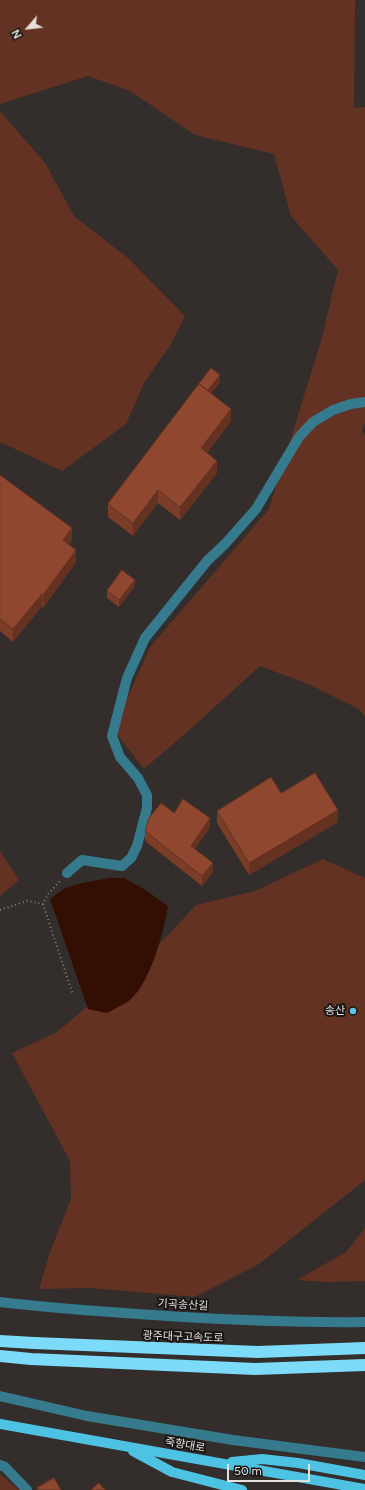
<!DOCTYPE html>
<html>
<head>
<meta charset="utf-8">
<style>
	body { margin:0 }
	#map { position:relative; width:365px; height:1490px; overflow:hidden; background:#332d2b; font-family:Figtree,sans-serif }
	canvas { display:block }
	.north { position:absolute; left:8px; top:8px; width:40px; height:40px; -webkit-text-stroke:3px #191615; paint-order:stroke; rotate:242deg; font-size:11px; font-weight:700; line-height:16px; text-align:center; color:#e4e0de }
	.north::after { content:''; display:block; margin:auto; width:14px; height:18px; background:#e4e0de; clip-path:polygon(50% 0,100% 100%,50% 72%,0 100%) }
	.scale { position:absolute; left:227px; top:1464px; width:83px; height:18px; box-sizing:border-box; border:2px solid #e4e0de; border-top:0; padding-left:5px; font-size:12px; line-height:14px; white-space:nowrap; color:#e4e0de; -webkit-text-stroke:3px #191615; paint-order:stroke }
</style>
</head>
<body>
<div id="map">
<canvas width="365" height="1490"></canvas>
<div class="north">N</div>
<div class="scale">50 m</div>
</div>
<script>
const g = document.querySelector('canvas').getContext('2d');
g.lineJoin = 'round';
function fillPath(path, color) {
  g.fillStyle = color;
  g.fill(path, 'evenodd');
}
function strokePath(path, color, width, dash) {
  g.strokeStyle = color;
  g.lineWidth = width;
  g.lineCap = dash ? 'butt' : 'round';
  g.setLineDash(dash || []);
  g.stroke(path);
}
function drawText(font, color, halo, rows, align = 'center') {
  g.font = font + ' Figtree,"Noto Sans KR",sans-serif';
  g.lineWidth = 4;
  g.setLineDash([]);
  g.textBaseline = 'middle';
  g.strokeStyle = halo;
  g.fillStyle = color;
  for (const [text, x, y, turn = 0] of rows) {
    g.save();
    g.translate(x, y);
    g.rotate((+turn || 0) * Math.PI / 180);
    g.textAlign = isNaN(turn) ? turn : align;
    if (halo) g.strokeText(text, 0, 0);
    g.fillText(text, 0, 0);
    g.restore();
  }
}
fillPath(new Path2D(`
	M0,0H356L355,4L354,108L365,107V423L362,430L365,435V716L359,709L308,684L260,666L185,734L144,769L113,729L150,647L269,509L321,341L338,270L291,216L274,154L195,135L130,91L88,76L0,104Z
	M0,111L45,163L74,216L128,258L185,316L170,346L145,381L126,424L62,471L0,442Z
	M0,851L19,880L0,896Z
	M323,859L365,878V1180L259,1264L195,1297L90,1288L39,1289L50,1252L71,1199L70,1161L12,1053L57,1032L151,953L196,905L255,891Z
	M365,1228V1281L327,1282L297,1280L346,1252Z
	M0,1474L19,1490H0Z`), '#643222');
fillPath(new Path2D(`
	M110,878H124L144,889L168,906C164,931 151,979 133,997C127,1004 115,1008 107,1013L88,1009L50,899L65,888L82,883Z`), '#330e03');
strokePath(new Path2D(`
	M43,904L73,995
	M0,910L27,901L43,904L48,894L61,880`), '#86817f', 2, [1, 3]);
strokePath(new Path2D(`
	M67,873L82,860L122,866L131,858L137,846L147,808V795L138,778L120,757L112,736L127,678L145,638L207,561L225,544L256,509L299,437L313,422L333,410L351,404L365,402
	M0,1302C56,1309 111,1312 167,1316C233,1320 299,1323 365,1322
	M0,1396L87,1416L233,1440L365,1457
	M0,1465L5,1467L27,1490`), '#367a8e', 10);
strokePath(new Path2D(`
	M0,1424L365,1489
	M133,1451L172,1472L242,1490
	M232,1462L262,1459L298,1463L365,1475`), '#4ec2e3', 10);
strokePath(new Path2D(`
	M0,1341L34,1343L258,1352L365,1348
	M0,1356L31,1359L255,1369L365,1365`), '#7bdbf8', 12);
fillPath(new Path2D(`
	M220,382L211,393L231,421L207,453L217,473L180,520L158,503L133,536L108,517V504L199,384Z
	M0,475L72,540L69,544L76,562L43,608L42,606L13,642L0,631Z
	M135,586L119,607L107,598V591Z
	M281,793L338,822L249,875L217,823V811Z
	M174,813L210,827L195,849L213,872L202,886L145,841V831Z`), '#7c3d28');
fillPath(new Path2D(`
	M220,375V382L208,397V390Z
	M231,409V421L201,461V448Z
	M217,461V473L180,520V507Z
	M158,490V503L133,536V523Z
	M72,528V540L63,552V540Z
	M76,550V562L43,608V595Z
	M135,580V586L119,607V600Z
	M42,594V606L13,642V629Z
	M338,810V822L249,875V863Z
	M210,818V827L191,855V846Z
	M213,863V872L202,886V876Z`), '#653221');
const building = new Path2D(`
	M211,368L220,375L208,390L199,384Z
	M199,384L231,409L201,448L217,461L180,507L158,490L133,523L108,504Z
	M0,475L72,528L63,540L76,550L43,595L42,594L13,629L0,619Z
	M122,570L135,580L119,600L107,591Z
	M315,773L338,810L249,863L217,811L271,777L281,793Z
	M183,799L210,818L191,846L213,863L202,876L145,831L149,818L161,803L174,813Z
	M54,1478L61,1490H38L37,1488Z
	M99,1483L105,1490H91Z`);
fillPath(building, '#90472f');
strokePath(building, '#653221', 1);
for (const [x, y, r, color] of [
	[353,1011,4,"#5bc8e7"]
]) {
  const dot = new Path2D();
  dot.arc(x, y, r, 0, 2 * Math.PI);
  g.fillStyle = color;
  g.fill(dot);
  strokePath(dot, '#191615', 1.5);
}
drawText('11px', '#e4e0de', '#191615', [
	["송산",345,1011]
], 'right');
drawText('11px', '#e4e0de', '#191615', [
	["기곡송산길",183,1305,3],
	["광주대구고속도로",183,1337,2],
	["죽향대로",185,1445,10]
]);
</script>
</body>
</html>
